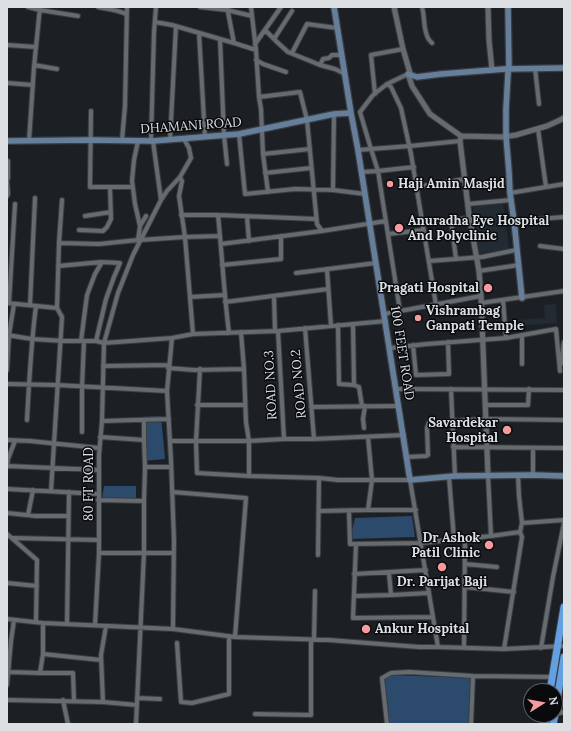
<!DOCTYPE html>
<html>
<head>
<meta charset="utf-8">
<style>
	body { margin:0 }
	#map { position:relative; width:571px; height:731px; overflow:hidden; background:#1c2025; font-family:Lora,serif }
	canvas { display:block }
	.frame { position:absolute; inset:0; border:8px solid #dde0e3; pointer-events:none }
	.north { position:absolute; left:523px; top:683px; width:40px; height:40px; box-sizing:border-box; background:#080a0c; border:1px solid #5d6062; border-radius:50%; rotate:79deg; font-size:11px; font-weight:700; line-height:16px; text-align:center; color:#dde0e3 }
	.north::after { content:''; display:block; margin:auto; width:14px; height:18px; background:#f59b9d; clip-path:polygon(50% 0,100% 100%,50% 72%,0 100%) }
</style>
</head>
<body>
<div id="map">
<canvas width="571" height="731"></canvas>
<div class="frame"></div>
<div class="north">N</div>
</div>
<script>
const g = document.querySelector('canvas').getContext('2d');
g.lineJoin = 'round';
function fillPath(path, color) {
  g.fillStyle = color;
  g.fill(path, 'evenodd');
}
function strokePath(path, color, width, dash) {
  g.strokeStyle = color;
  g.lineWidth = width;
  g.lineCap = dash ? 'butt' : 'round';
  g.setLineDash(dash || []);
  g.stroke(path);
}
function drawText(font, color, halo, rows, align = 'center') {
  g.font = font + ' Lora,serif';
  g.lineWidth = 3;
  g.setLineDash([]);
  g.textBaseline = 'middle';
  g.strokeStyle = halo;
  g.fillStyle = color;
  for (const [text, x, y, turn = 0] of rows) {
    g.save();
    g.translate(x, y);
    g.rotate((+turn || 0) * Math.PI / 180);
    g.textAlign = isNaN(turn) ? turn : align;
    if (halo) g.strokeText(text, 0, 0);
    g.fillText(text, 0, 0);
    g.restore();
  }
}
fillPath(new Path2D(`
	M503,202L509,249L479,254L473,207Z
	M556,304L557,323L519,326L518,320L545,318L544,305Z`), '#222a33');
fillPath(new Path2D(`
	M161,416L165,459L143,461L141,417Z
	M104,486H136V498H102Z
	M412,516L415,537L350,539L355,518Z
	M392,675L471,678L469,724H389L385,679Z`), '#2c4a6b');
const minor = new Path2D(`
	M28,7L40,10L78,16
	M98,7C107,9 118,10 126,14
	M200,7L227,10L252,16
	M227,7L234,43L220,39L224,135L227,164
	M251,7L256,50L259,97L261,109L263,154L268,192
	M422,7C425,17 423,29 428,38C428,39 432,43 432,43
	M155,22L172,25L220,39
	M265,30L277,42L288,52L320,65L323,59L329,58L332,55H342
	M199,33L205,137
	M274,39L292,11
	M234,43L256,50
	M255,44L281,7
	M7,45L36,47
	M292,53L307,24L337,28
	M256,60L263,64L286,72
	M34,65L57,69
	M320,65L335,69L345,74
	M535,68L539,104
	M7,83L33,85
	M387,84L391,87L401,108L411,154L436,305
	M375,94L371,55L403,49
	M259,97L300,92L307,120L317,224L322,231L386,221
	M91,111L90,187H132
	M360,112L371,149L410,146L460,141
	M360,112L373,95L387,84L408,74
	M334,114L333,190L365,194
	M538,129L546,187
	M239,134L245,194L295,189L333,190
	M122,140L125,106L127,7
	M170,140L176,26
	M29,141L34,67L40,7
	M151,141L154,32L156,7
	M153,141L161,200
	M358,150L371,149L378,171L362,172
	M263,154L310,149
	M7,161H8V178L7,180L8,194L7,196
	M265,173L311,168
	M180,177L182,181L179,196L185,237L193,334
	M417,187L465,179
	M510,193L564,184
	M468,204L511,200
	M181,215H218L316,219
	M218,215C222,254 224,294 229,333
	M85,216L111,212
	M247,217L249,241
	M451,220L456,259
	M514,221L564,217
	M423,223L469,218
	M140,226L146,216
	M79,230L103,231L107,227L111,219L110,187
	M388,234L424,230
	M140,240L185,237L220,236
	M59,243L99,244L138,240L140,226L135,204L132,181L134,160L138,141
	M221,244L322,231
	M540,246L564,249
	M429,261L482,257L516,250
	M222,265L281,259V236
	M58,266L102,262L95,274L87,295L81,341
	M327,269L331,326
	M479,271L519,265
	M296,273L376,263
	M274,296L275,331
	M190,297L225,295
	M503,300L506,338
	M225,302L328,289
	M7,303L57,308L62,317L51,491
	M9,303L15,204
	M481,303L564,291
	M30,305L35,198
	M57,308L59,243L62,200
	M400,311L378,171L414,167
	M384,314L481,296
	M353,324L354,385L359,387L362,406
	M338,325L339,384L354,385
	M305,328L314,439
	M278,331L284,439
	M241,332L244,369L246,422L249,441V476
	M7,335L32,339L64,341H96L104,343L172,338L193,334L278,331L386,321
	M96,341L106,299L114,277L120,263L102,262
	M413,345L416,375L449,374L448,342
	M390,348L427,344L506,338L556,329L560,371
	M522,364V335
	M561,364L564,342
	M103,366L169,365
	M168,368L194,370L244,369
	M200,369L196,441L197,473L249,476L319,478L338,480H410L438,647L504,649L564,646
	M7,370L9,335L14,304
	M7,384L57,385L167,391
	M396,389L564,390
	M451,389L455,476
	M197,405H245
	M486,405H528L529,389
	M311,407L399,406
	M27,420C29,382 31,344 36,306
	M144,420V440
	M102,421L169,419
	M364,428L363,419L365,406
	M82,432V387L84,341
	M100,437L144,440L145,467L144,501V553L136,724
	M368,437L372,480L368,510
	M7,440L30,441L99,448
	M170,441H249L284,439H314L404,435
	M453,447L564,448
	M407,457L426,456L428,455L427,428L429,422L486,419L564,420
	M7,466L99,470
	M7,467L8,459L15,441
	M145,467H171
	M518,475L519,496L522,523
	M533,475V448
	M449,477L454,539
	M7,489L99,494
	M172,492L246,498L235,637
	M98,500L144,501
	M319,511L368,510H416
	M349,511L350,544L421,543L491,536L488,475
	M7,513L36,516H68
	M28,515L33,490
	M7,534L37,560L36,622
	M491,536L520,532L522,523L564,520
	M13,538L99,540
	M356,544L353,618L433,617
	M99,553H174
	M318,555L319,478
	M465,564L497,567
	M389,573L391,595L429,593
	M354,574L426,570
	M7,583L37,586
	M465,587L514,592
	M354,596L391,595
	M7,619L43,623L173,629L174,540L171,460L167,391L172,338
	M67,624L69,492
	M95,625L99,553V455L102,421L104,343L118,293L133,255L161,200L167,191L180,177L191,158L189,148L184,139
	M106,626L101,655L103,702L137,705
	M173,629L235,637L329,640L419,647H438
	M314,640L315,591
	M177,643L181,702L192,703L229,694V636
	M464,648L465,538
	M541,648L553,577L564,523
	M504,649L522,537L520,532
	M43,654L101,660
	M9,672L40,673H73L74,701
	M40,673L43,654V623
	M7,685L11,641L14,620
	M137,698L160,699
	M7,700L103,702
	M63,700L68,724
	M255,714L311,715V640
	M555,714L564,712
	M387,724L382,678L391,673L409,672L473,676L553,677
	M471,724L473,676`);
const tertiary = new Path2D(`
	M394,7L403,49L410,73L408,74L412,86L430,114L461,136L503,137L516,135L547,126L558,121L564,118
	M488,7L489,40L492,70
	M461,136L460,141L469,215L479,271L481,296L488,475`);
const secondary = new Path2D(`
	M334,7L351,113L358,150L410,480L455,476L533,475L564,476
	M508,7L509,69L508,73L506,109V136L509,172L510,193L514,221L522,298
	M408,74L417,77L441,74L505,69L564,68
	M7,141L90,140L153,141L239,134L334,114L351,113`);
const trunk = new Path2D(`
	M550,691L564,607
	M555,713L564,657
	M545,724L547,715
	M553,724L555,715`);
strokePath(minor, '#3a3d41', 6);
strokePath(tertiary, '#3a3d41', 7);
strokePath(secondary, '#3a3d41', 8);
strokePath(trunk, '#3a3d41', 9);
strokePath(minor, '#666b70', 4);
strokePath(tertiary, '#666b70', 5);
strokePath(secondary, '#657f9b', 5.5);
strokePath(trunk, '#63a0e2', 7);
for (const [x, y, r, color] of [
	[390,184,4,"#f59b9d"],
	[399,228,5,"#f59b9d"],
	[488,288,5,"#f59b9d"],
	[418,318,4,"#f59b9d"],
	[507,430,5,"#f59b9d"],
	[489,545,5,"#f59b9d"],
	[442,567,5,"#f59b9d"],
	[366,629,5,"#f59b9d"]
]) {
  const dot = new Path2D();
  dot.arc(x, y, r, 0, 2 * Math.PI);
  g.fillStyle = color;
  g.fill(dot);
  strokePath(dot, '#080a0c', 1.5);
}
drawText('13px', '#dde0e3', '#080a0c', [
	["DHAMANI ROAD",191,126,-4],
	["100 FEET ROAD",402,353,81],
	["ROAD NO.2",299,384,-95],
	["ROAD NO.3",271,385,-93],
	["80 FT ROAD",89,484,-90]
]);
drawText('bold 13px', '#dde0e3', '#080a0c', [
	["Haji Amin Masjid",398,184],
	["Anuradha Eye Hospital",408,221],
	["And Polyclinic",408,236],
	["Pragati Hospital",479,288,"right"],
	["Vishrambag",426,311],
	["Ganpati Temple",426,326],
	["Savardekar",498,423,"right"],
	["Hospital",498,438,"right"],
	["Dr Ashok",480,538,"right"],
	["Patil Clinic",480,553,"right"],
	["Dr. Parijat Baji",442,582,"center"],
	["Ankur Hospital",375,629]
], 'left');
</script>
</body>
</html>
